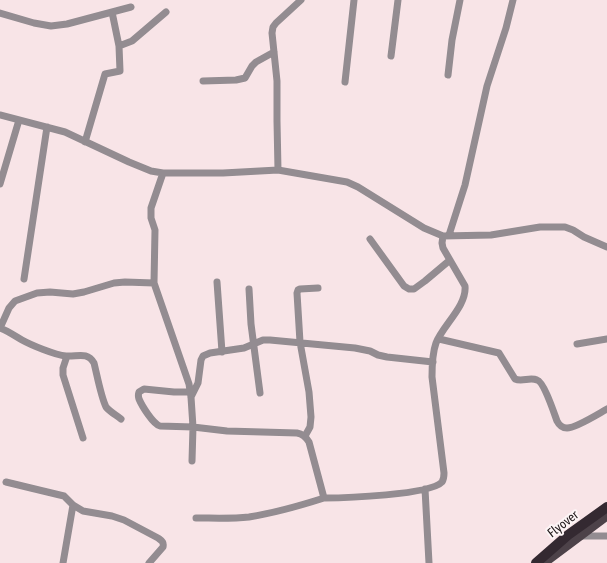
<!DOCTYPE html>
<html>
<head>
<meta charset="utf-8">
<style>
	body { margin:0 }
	canvas { display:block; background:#f8e4e7 }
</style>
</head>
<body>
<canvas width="607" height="563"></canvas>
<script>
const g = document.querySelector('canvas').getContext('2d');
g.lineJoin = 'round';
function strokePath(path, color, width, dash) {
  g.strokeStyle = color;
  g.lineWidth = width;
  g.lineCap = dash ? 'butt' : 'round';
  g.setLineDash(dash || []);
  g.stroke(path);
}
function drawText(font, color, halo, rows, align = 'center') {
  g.font = font + ' "Asap Condensed",sans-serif';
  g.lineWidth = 4;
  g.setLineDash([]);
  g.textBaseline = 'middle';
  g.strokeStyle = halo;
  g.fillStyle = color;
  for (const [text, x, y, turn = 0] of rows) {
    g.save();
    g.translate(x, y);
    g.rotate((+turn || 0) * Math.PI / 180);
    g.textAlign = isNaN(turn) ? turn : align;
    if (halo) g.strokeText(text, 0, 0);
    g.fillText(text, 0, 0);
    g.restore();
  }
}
strokePath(new Path2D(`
	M0,13L34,23L51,26L67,24L131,7
	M119,46L132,41L166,12
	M391,56L398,0
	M448,75L452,40L460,0
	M203,81L236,80L245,78L252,66L256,62L274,52
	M345,82L354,0
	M0,115L65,132L129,162L151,171L163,173H223L278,170L347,182L358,187L424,228L443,236L491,235L540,227H565L573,230L584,237L607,247
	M85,142L105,74L120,71L119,46L112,12
	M278,170L277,121V81L272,33L273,27L276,23L301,0
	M163,173L151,208V218L155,230L154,283L189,384L191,397L193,427L227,431L297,433C303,434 306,437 309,442L324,498C344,498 430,495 442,482C444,479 444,476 444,473L432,377C432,366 432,354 436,343C443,325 467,306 465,286L443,248L442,243L443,236
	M0,184L19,120
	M449,235L465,185L487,86L506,28L513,0
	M370,239L404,286L409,289H414L425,281L450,260
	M24,279L47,127
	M217,282L222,352
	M249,289L251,324L260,393
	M0,328L9,308L15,301L37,293L50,292L73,294L84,292L114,283L125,282L154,283
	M0,328C8,331 15,336 22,340C31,345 55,355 66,356C77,357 87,351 94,363C97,375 101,397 106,407C110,412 116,415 121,419
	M439,339L499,353L515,379C522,382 530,377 537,380C544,382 554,413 557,421C559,425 562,428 567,428C576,428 598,414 607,409
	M577,344L607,339
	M67,356L63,368V375L83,438
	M191,392H174L144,389L139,392C138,396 138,395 139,399C142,406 153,424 160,426L193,427L192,461
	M191,397L198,383L201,360L203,356L210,353L244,348L263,340H270L355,348L370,351L378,355L387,357L433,362
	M305,436L310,427L311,417L309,392L300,342L297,293L298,290L300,289L318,288
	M6,482L39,490L64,496L73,505L83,511L112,516L124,520L158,538C162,541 164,542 163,547L149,563
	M425,489L429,563
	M196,518C213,518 231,519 249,517C274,513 299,506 324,498
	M579,536H607
	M63,563L73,505`), '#938c91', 7);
strokePath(new Path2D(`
	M544,563L607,516`), '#4d4249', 9);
strokePath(new Path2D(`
	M536,563L568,535L607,507`), '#342931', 10);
drawText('13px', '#1e1718', '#fdf5f6', [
	["Flyover",563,524,-38]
]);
</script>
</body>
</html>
